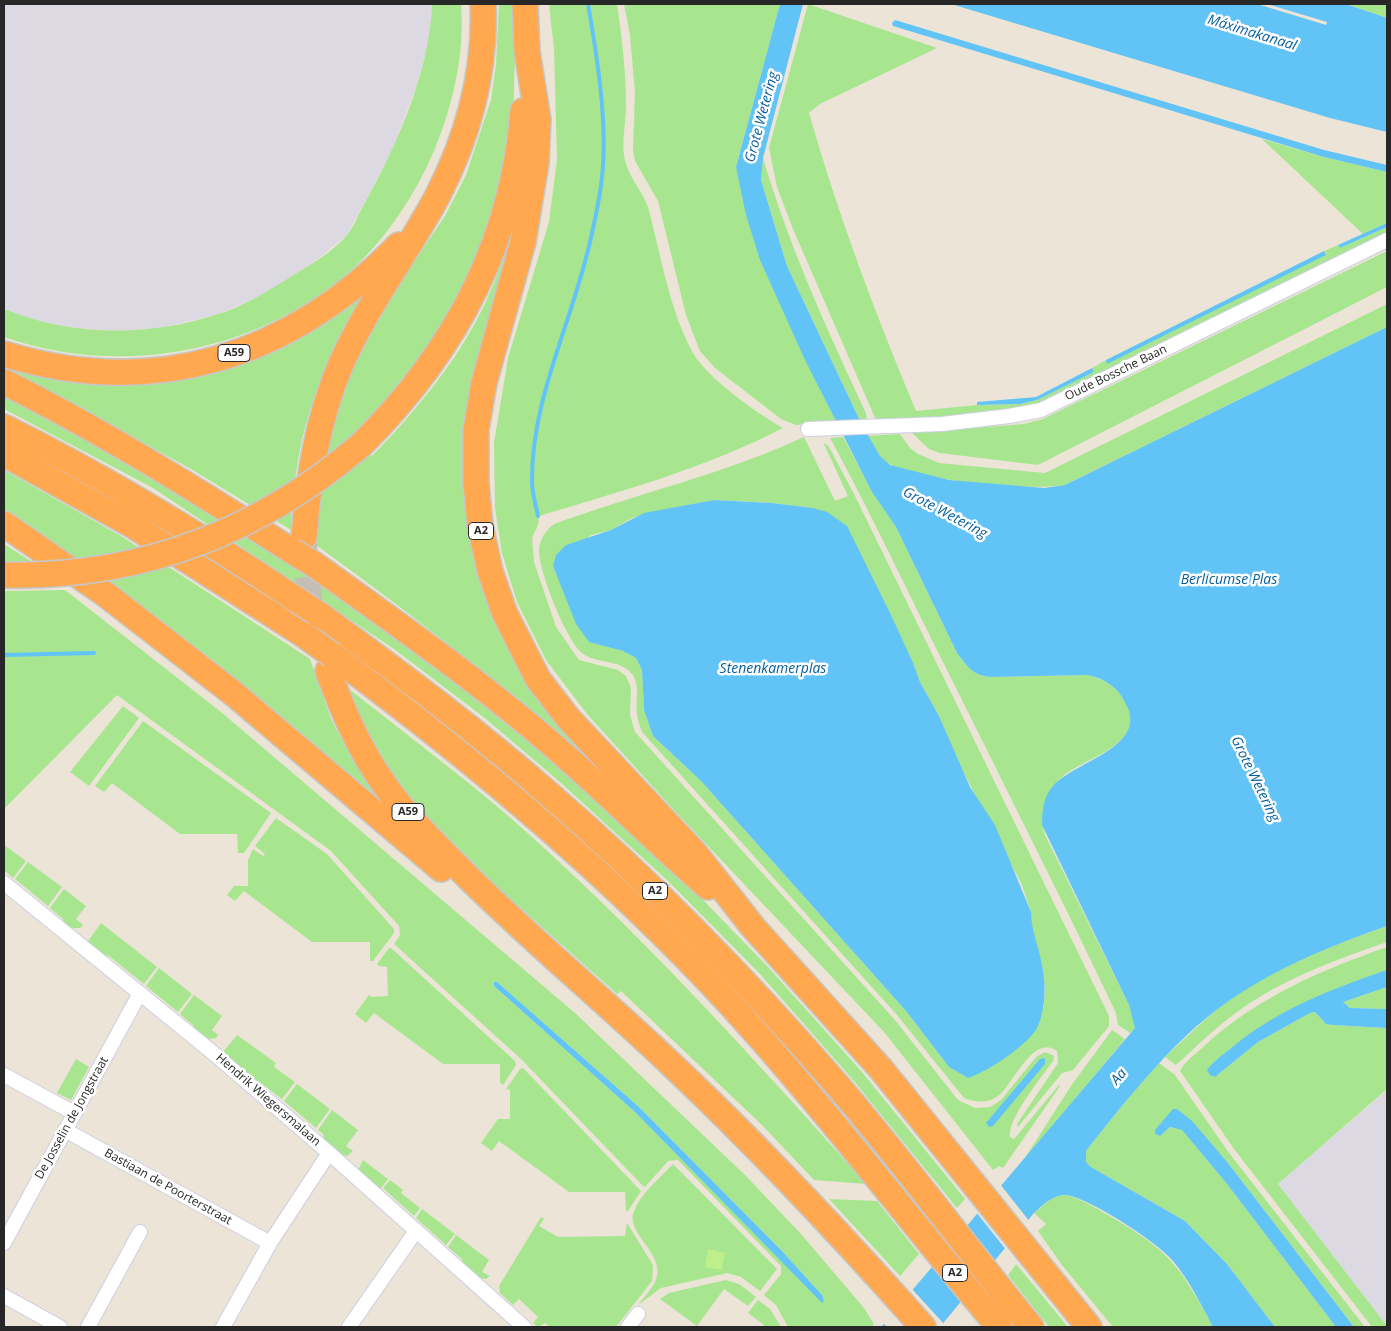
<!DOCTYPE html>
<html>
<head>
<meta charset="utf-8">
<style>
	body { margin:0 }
	#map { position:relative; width:1391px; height:1331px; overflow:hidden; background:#ebe4d7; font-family:"Open Sans",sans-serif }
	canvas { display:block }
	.frame { position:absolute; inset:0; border:5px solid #272727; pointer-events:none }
</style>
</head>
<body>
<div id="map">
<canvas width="1391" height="1331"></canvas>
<div class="frame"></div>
</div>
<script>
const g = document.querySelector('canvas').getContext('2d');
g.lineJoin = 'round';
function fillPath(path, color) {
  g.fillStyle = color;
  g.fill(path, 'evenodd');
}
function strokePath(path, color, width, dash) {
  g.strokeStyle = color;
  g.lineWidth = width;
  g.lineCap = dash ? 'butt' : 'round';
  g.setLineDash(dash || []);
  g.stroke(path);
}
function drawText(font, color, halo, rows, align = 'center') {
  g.font = font + ' "Open Sans",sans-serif';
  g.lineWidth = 5;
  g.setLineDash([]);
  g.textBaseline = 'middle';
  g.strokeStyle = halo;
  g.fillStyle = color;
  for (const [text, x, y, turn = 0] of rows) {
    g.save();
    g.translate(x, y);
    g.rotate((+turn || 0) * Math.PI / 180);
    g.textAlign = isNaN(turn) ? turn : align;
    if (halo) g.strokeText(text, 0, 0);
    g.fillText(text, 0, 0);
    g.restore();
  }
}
fillPath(new Path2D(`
	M4,4H432L431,32L417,84L392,151L347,235L310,265L259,297L215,315L160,328L116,331L66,327L28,319L4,309Z
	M1387,1090V1326L1278,1184Z`), '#ddd9e3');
fillPath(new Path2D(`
	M432,4H461C465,54 453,105 434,151C412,201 380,249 336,283C243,355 115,376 4,337V309C70,336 147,337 215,315C243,307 268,291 292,276C310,265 333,252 347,235C354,227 358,215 363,206C396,148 430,71 432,4Z
	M499,4H511L515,53L513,117L490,231L442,337L354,438L372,456C417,410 461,357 488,297C503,264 513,228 524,193L475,382L498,618L641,808C537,713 430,627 316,545L322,455L331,417L370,327L445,216L466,175L491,100L496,65Z
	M549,4H617C622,38 626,72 626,106C626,125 620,146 626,164C630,178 643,193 648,207C661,255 669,309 693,353C707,378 758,414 783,428C706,468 622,491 539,516L538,525L532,538L534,562L556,627L579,660L618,670L626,676L631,688L630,715L635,732L895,1020L958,1100L975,1108L990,1107L1001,1100L1036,1057L1045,1052L1054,1056L1053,1061C1042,1077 1007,1119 1010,1137L1014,1139L1059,1085L1060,1086L1003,1168L999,1166L993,1170L884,1032L674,810L587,714L546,660L517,602L502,553L495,508L494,443L508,358L549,222L557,159L554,49Z
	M624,4H780L736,167L836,422L796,425L781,419L715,368L700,351L686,315L658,201L635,161L633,150L635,93L630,35Z
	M808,4L937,48L820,104L809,113C838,215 875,313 916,411L977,405L1020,404L1037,400L1094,372L1092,368L1106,360L1107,363L1326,254L1324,251L1338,245L1340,248L1387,227V235L1038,409L1019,413L880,422L876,420L793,229L777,187L769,148Z
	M1346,4H1387V18Z
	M1262,139L1324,157L1387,172V223L1363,234Z
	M763,158C789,246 827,330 866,413L867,423H861L787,266L761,180Z
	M1387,251V287L1038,465L940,453L929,449L912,433L1024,424L1043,419Z
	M374,279C320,364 295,429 291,530L191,469L4,366L178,377Z
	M1387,304V327L1065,485C1027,491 925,481 891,465C880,460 873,446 867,436L900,434L910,448L918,454L939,463L1045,473Z
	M4,395L45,415L158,479L299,565L494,709L568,773L677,873L768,967L862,1072L965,1199L957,1208L853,1080L760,974L668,881L561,783L486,719L394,649L153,488L4,409Z
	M804,437L835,501L848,496L823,442L829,447L854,494L1109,1016V1026L1073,1070L1062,1073L1018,1127L1017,1124L1058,1063L1057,1051C1033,1033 1013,1085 998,1096C988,1104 975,1102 964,1098L897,1015L642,732C640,726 637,719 637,713C635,700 641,684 631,673C619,659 596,664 582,653C566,640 538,570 539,549C540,539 546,530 554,524C636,494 724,474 804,437ZM714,500L772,503L813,508L914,665L920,682L939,716L956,758L1022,885L1031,912V923L1042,965L1045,988L1044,1006L1034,1031L968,1078L949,1067L906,1011L701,781L653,736L644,710L642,670L636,658L623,651L589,641L553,566L591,535L611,530L632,518L657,511Z
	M843,437L872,491L896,527L957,653C968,667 972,675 990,677L1088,675C1104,679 1115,686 1125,700C1153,746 1079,757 1058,781C1054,787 1051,796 1048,802C1042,814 1041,822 1045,835L1129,1005L1136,1028L1130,1033L1118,1025L1116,1013C1062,899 1005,787 949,674C909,595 872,515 830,438Z
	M4,470L121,536L310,659L331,719L352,759L383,807L113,585L4,511Z
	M4,544L38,566L4,567Z
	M65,590L221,712L575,1013L746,1176L801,1234L864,1308L874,1324L871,1327H788L776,1305L764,1295L781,1274V1266L678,1160L668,1161L645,1187L643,1186L521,1059L394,944L400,935L399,926L331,851L117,695L4,809V591ZM494,982H497L639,1107L782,1251L822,1295L824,1301L822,1302L635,1112L494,986Z
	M348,688C398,728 450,767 499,808C631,922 750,1054 866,1184L814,1180L761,1124L621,991L617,994L449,844L396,784L373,749Z
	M123,706L139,718L89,786L70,772Z
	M143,721L271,813L244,853H238L237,834H180L112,783L104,792L95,786Z
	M276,818L327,854L394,929V933L373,961H370V942H312L244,891L235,901L227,895L234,886H248V860L253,849L263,856L265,854L255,846Z
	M4,845L26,861L13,878L4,870Z
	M28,862L62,887L48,906L15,879Z
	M64,889L86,906L76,919L83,925L80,928H68L64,924L63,919L50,908Z
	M101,923L157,967L144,984L109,956H103L88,941Z
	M1387,926V942C1338,959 1288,977 1244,1007C1219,1024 1198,1045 1176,1065L1165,1057C1189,1035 1211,1012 1238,994C1284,964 1336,944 1387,926Z
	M1387,947V970C1323,992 1270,1015 1218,1059L1215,1077L1258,1042L1310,1013L1315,1012L1326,1024L1332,1025L1387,1028V1089L1278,1184L1387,1326L1372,1327L1234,1149L1180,1071C1185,1061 1196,1054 1204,1046C1256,998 1321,970 1387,947Z
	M389,948H391L515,1061L516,1065L503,1085L500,1083V1064H443L374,1013L366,1023L355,1014L369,995L372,997L388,996L387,967L379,966L377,964Z
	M159,968L192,994L178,1012L146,986Z
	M1387,987V1009L1350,1008L1343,1002Z
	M194,995L222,1016L212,1030L218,1035L216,1038L205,1040L194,1030L193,1025L180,1014Z
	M1112,1030L1125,1039L1021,1164L1071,1086Z
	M237,1035L276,1063L274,1067L295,1082L282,1099L225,1056L223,1052Z
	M76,1059L89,1067L71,1100L57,1093Z
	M1159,1063L1175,1075L1229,1153L1365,1327H1354L1228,1163L1177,1109L1160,1136L1170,1127L1182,1130L1227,1184L1336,1327H1275L1227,1264L1185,1221L1091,1167L1086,1162V1151L1135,1090Z
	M523,1068L641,1191L628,1211H626L625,1192H569L499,1141L492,1151L481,1143L498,1119H510V1090L506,1089L520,1069Z
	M297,1084L330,1109L316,1128L284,1101Z
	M332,1110L358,1130L346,1146L353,1151L347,1156L341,1155L324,1140L323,1134L318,1130Z
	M363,1160L388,1179L381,1188H378L358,1170Z
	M673,1164L777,1269L760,1291L741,1277L727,1273L661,1288L638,1305C643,1298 652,1289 656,1280C666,1253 624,1233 634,1211C641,1193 660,1178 673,1164Z
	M390,1180L403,1190L401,1193L420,1208L414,1216L383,1188Z
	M1065,1195C1083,1199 1097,1209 1113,1218C1172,1253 1181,1268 1213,1327H1113L1062,1265L1038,1231L1046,1224L1034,1213L1053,1197Z
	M829,1199L877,1201L919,1254L900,1276Z
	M422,1209L455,1234L446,1245L416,1218Z
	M541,1217L544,1219L539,1226L558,1237L625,1236L627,1223L653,1265L652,1281L616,1327H550L545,1323L538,1327L533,1323L538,1317L519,1299L513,1305L500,1293L499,1286Z
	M456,1235L489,1260L482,1272L490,1276L486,1279L477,1278L463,1265L462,1259L448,1247Z
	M1016,1264L1068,1327H1049L1008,1275Z
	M726,1280L739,1284L756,1297L748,1306L724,1289L697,1326L660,1299L669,1293Z
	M758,1300L770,1309L781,1327H763L764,1325L748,1313Z`), '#a7e68f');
fillPath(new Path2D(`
	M708,1249L725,1253L722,1270L705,1267Z`), '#bdef8a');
fillPath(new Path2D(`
	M780,4H803L763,158L761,180L787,266L861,423L880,456L890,465L949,480L1044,488L1065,485L1387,327V926C1336,944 1285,964 1239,994C1179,1032 1130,1096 1086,1151V1162L1091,1167L1185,1221L1227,1264L1275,1327H1213C1201,1305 1190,1281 1173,1261C1160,1244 1083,1193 1063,1195C1050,1197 1043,1205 1034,1213L940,1327H881L1135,1028L1129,1005L1042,825C1042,811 1043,797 1053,786C1075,761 1149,747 1126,704C1118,687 1105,679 1088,675L990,677C972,675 968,667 957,653L896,527L872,492L805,360L760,260L746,215L736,167Z
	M951,4H1346L1387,18V132L1330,118Z
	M895,20L1324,150L1387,165V172L1324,157L893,26L892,23Z
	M1387,223V227L1340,248L1338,245Z
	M1324,251L1326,255L1107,364L1106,360Z
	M1092,368L1094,372L1037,400L1020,404L977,405V402L1036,397Z
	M714,500L772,503L813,508L827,512L847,526L891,615L914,665L920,682L939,716L970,787L995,825L1031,912C1031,930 1039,947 1042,965C1046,985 1046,1006 1038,1026C1030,1044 987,1072 968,1078L949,1067L906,1011L701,781L653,736L644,710L642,670L636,658L623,651L589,642L576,624L553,566L556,555L566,545L611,530L644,513Z
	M1387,970V987L1343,1002L1350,1008L1387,1009V1028L1332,1025L1326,1024L1315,1012L1310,1013L1258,1042L1215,1077L1210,1075L1207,1070C1213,1062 1222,1055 1230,1049C1276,1010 1331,989 1387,970Z
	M494,982H497L639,1107L782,1251L822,1295L824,1301L822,1303L635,1112L494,986Z
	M1045,1058V1064L993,1126L989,1127L986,1123L1040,1059Z
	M1173,1109H1177L1192,1121L1228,1163L1354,1327H1336L1227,1184L1182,1130L1170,1127L1160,1136L1155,1134V1130Z`), '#62c4f6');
fillPath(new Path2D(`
	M1257,4H1267L1327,22L1326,25Z
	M1000,1184L1030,1222L1007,1251L976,1212Z
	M911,1288L945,1325L943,1327H887L882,1322Z`), '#ebe4d7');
strokePath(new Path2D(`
	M538,516C536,505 532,493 532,482C531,396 575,317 592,233C596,215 600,196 602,177C608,124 597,56 588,4
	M4,655L94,653`), '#62c4f6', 4);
strokePath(new Path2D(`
	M304,540L312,624`), '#c4beb4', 25, [25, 12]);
const street = new Path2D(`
	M808,429L942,424L1009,416L1041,410L1387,240
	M4,883L212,1052L329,1153L524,1327
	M4,1075L74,1113
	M65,1130L270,1243
	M4,1243L140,993
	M4,1296L60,1327
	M88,1327L140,1232
	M223,1327L270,1243L329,1153
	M349,1327L416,1231
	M628,1327L638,1314`);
const highway = new Path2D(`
	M525,4L527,51L538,120L536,163L523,242L484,383L476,430V483L480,525L490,571L505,614L538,679L568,718L694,852L753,927L881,1069L1089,1327
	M4,354C155,400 290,357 399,245
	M4,382C104,432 198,491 292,551
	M4,427C105,477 203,537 297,600
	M361,445C454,353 513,243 523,111
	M4,454L132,525L304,635
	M4,524L105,594L234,694L441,869
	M304,537C309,477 317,420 341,364C367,305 407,253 437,197C468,137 486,71 483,4
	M315,565C403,628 493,691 574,764C619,804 662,847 708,887
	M323,617C401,674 477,731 550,795C653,884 749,983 838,1086C905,1164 966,1248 1031,1327
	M332,655C474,760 610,874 730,1004C825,1108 909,1220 999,1327
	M328,671C343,711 359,749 384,784C408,819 441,850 471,880C536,944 606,1002 672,1065C760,1148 843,1237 923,1327`);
strokePath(street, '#cdcfe2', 16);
strokePath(highway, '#c7c7c7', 28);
strokePath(street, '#fff', 14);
strokePath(highway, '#ffa84f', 25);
const highwayBridge = new Path2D(`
	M292,551L315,565
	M4,575C140,578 258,533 361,445
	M297,600L323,617
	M304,635L332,655`);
strokePath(highwayBridge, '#c7c7c7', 28, []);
strokePath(highwayBridge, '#ffa84f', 25);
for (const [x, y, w] of [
	[234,353,32],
	[481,531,25],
	[408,812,32],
	[655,891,25],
	[955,1273,25]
]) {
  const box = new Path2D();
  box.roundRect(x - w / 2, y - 8.5, w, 17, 4);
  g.fillStyle = '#fff';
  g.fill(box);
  strokePath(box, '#272727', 1);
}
drawText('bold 11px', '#272727', null, [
	["A59",234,353],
	["A2",481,531],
	["A59",408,812],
	["A2",655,891],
	["A2",955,1273]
]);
drawText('12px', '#272727', '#fff', [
	["Oude Bossche Baan",1116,373,-26],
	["Hendrik Wiegersmalaan",268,1100,41],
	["De Josselin de Jongstraat",72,1118,-61],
	["Bastiaan de Poorterstraat",168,1187,29]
]);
drawText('italic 14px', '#045e9e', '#fff', [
	["Máximakanaal",1252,33,17],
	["Grote Wetering",762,117,-75],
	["Grote Wetering",945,513,28],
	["Berlicumse Plas",1229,580],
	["Stenenkamerplas",773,669],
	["Grote Wetering",1255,779,64],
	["Aa",1119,1077,-50]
]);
</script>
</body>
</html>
